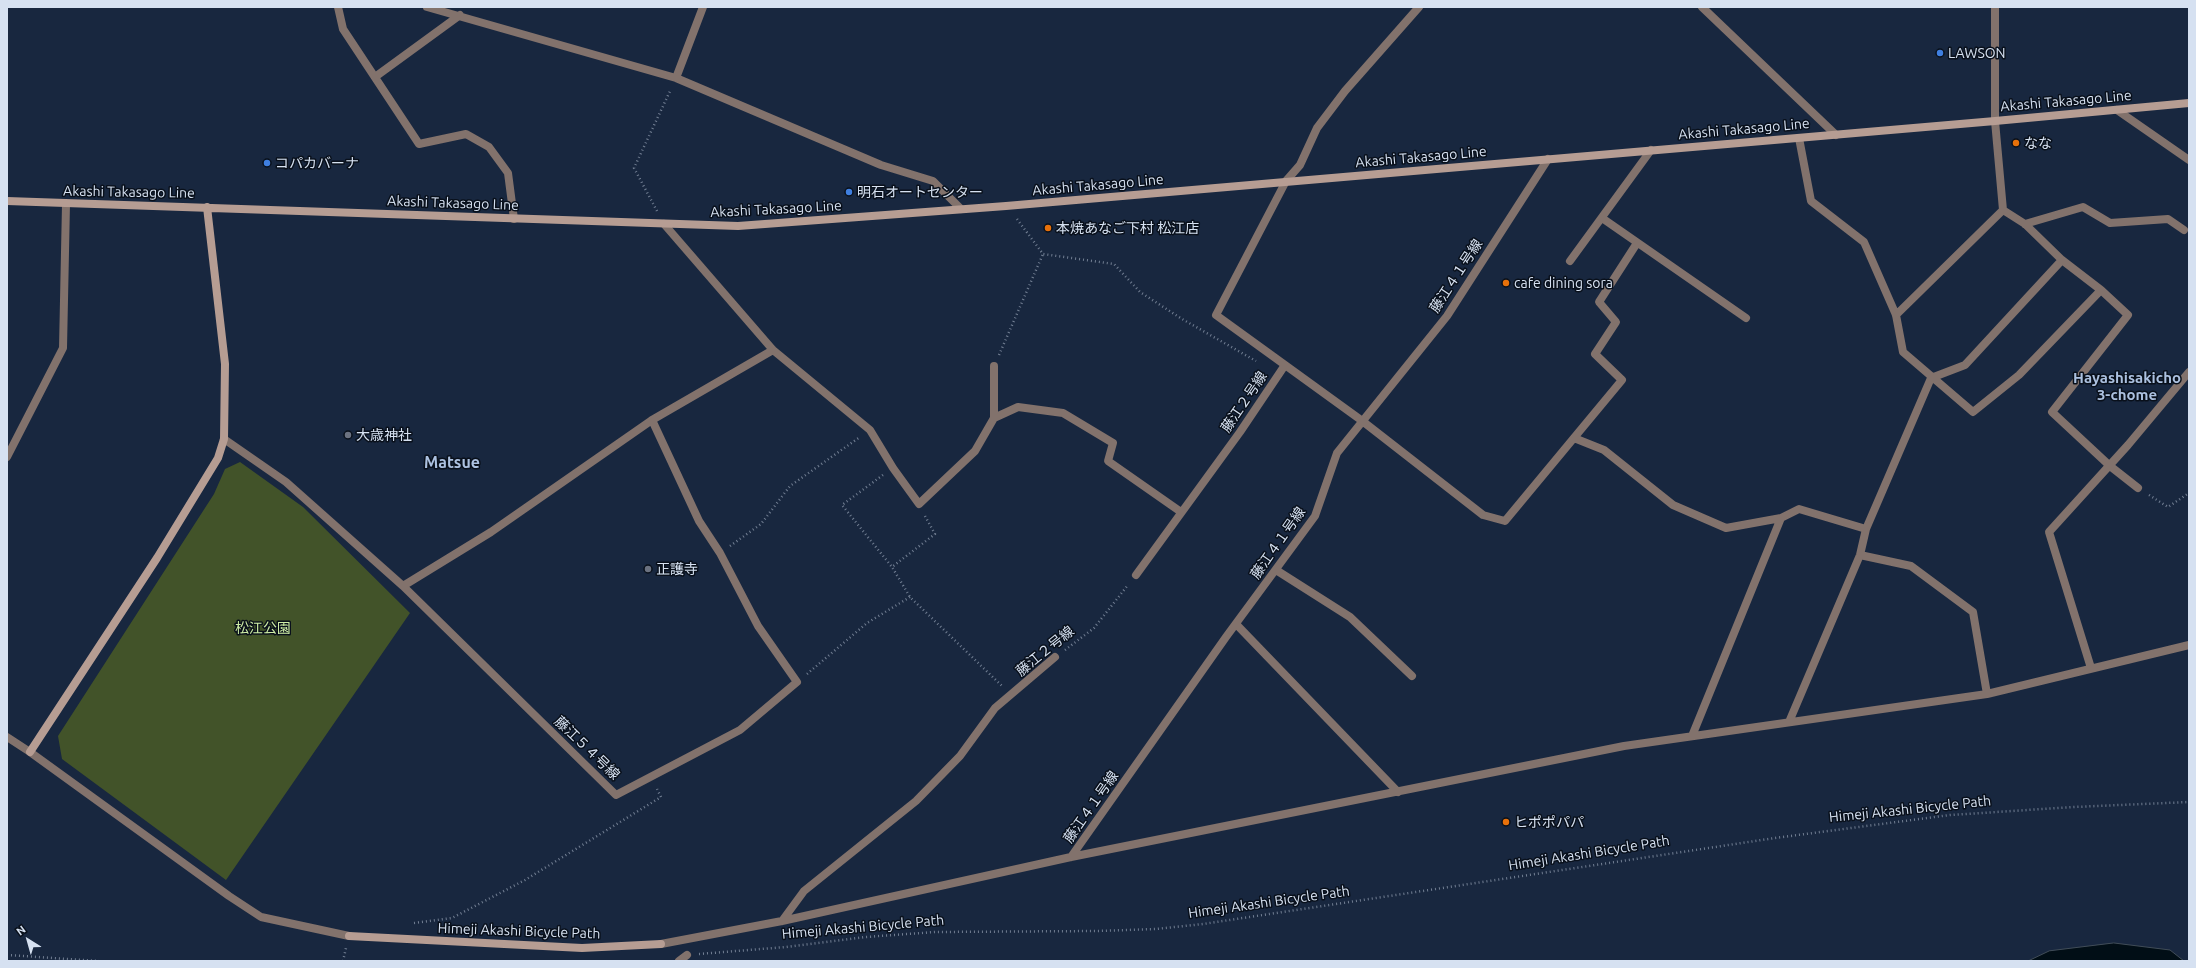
<!DOCTYPE html>
<html>
<head>
<meta charset="utf-8">
<style>
	body { margin:0 }
	#map { position:relative; width:2196px; height:968px; overflow:hidden; background:#18273f; font-family:Ubuntu,sans-serif }
	canvas { display:block }
	.frame { position:absolute; inset:0; border:8px solid #d6e1f1; pointer-events:none }
	.north { position:absolute; left:8px; top:920px; width:40px; height:40px; -webkit-text-stroke:3px #09101b; paint-order:stroke; rotate:323deg; font-size:11px; font-weight:700; line-height:16px; text-align:center; color:#d6e1f1 }
	.north::after { content:''; display:block; margin:auto; width:14px; height:18px; background:#d6e1f1; clip-path:polygon(50% 0,100% 100%,50% 72%,0 100%) }
</style>
</head>
<body>
<div id="map">
<canvas width="2196" height="968"></canvas>
<div class="frame"></div>
<div class="north">N</div>
</div>
<script>
const g = document.querySelector('canvas').getContext('2d');
g.lineJoin = 'round';
function fillPath(path, color) {
  g.fillStyle = color;
  g.fill(path, 'evenodd');
}
function strokePath(path, color, width, dash) {
  g.strokeStyle = color;
  g.lineWidth = width;
  g.lineCap = dash ? 'butt' : 'round';
  g.setLineDash(dash || []);
  g.stroke(path);
}
function drawText(font, color, halo, rows, align = 'center') {
  g.font = font + ' Ubuntu,"Noto Sans JP",sans-serif';
  g.lineWidth = 3;
  g.setLineDash([]);
  g.textBaseline = 'middle';
  g.strokeStyle = halo;
  g.fillStyle = color;
  for (const [text, x, y, turn = 0] of rows) {
    g.save();
    g.translate(x, y);
    g.rotate((+turn || 0) * Math.PI / 180);
    g.textAlign = isNaN(turn) ? turn : align;
    if (halo) g.strokeText(text, 0, 0);
    g.fillText(text, 0, 0);
    g.restore();
  }
}
fillPath(new Path2D(`
	M240,462L303,507L410,613L226,880L62,759L58,736L214,494L225,469Z`), '#425329');
const water = new Path2D(`
	M2114,943L2170,950L2184,961H2028L2049,951Z`);
fillPath(water, '#010e16');
strokePath(water, '#414d58', 1);
strokePath(new Path2D(`
	M657,211L634,168L671,89
	M1017,219L1043,254L1114,264L1140,292L1182,319L1256,361
	M999,355L1043,254
	M883,475L842,505L892,567
	M2149,495L2168,507L2189,493
	M925,516L935,534L892,567L910,597L1002,686
	M730,546L761,524L790,486L860,437
	M1065,650L1094,628L1128,585
	M807,674L867,623L910,597
	M414,923L452,918L525,880L661,797L657,789
	M699,954L786,947L866,937L935,932L1098,931L1156,929L1203,924L1775,838L1950,815L2074,807L2189,802
	M7,955L99,961
	M343,961L346,948
	M410,961V957`), '#727f93', 2.5, [1, 3]);
strokePath(new Path2D(`
	M338,7L343,29L419,144L466,134L489,147L508,173L514,219
	M427,7L676,78L881,165L933,181L961,209
	M1419,7L1345,91L1317,128L1300,165L1286,181L1216,315L1361,420L1483,515L1505,521L1622,380L1595,354L1616,322L1599,302L1637,243
	M1702,7L1836,135
	M375,77L460,15
	M676,78L703,7
	M2117,110L2189,160
	M1799,138L1811,201L1864,242L1896,315L1903,352L1973,412L2019,375L2101,290L2062,260L2025,224L2003,210L1995,121V7
	M1602,218L1746,318
	M664,224L773,350L870,430L893,468L919,504L975,451L994,418V366
	M2025,224L2083,207L2110,223L2168,219L2184,230
	M1570,261L1651,150
	M2101,290L2128,315L2052,412L2110,466L2138,488
	M1896,315L2003,210
	M994,418L1018,407L1063,413L1113,443L1108,461L1181,512
	M1574,438L1604,450L1673,505L1726,528L1781,518
	M224,439L286,482L403,586L616,795L740,730L797,682L758,626L720,553L699,521L652,420
	M7,457L63,348L66,204
	M1860,555L1911,566L1973,612L1987,694
	M1276,570L1350,617L1412,676
	M1136,575L1240,432L1285,365
	M403,586L491,532L652,420L773,350
	M1236,624L1398,792
	M2091,668L2049,532L2128,445L2189,372
	M1789,722L1860,555L1866,529L1931,378L1965,365L2062,260
	M1692,736L1781,518L1799,509L1866,529
	M7,737L30,752L229,896L261,917L349,936
	M1071,857L1226,637L1315,516L1337,453L1447,316L1548,159
	M782,921L804,891L916,801L960,756L995,708L1055,657
	M661,944L782,921L1071,857L1624,746L1987,694L2189,645
	M679,961L687,955`), '#82726c', 8);
strokePath(new Path2D(`
	M7,201L738,226L1006,206L1995,121L2189,103
	M30,752L157,558L218,458L224,439L225,364L207,207
	M349,936L582,948L661,944`), '#b69d93', 8);
for (const [x, y, r, color] of [
	[1940,53,4,"#3f7fe0"],
	[2016,143,4,"#e8710a"],
	[267,163,4,"#3f7fe0"],
	[849,192,4,"#3f7fe0"],
	[1048,228,4,"#e8710a"],
	[1506,283,4,"#e8710a"],
	[348,435,4,"#6b7280"],
	[648,569,4,"#6b7280"],
	[1506,822,4,"#e8710a"]
]) {
  const dot = new Path2D();
  dot.arc(x, y, r, 0, 2 * Math.PI);
  g.fillStyle = color;
  g.fill(dot);
  strokePath(dot, '#09101b', 1.5);
}
drawText('14px', '#d6e1f1', '#09101b', [
	["LAWSON",1948,53],
	["なな",2024,143],
	["コパカバーナ",275,163],
	["明石オートセンター",857,192],
	["本焼あなご下村 松江店",1056,228],
	["cafe dining sora",1514,283],
	["大歳神社",356,435],
	["正護寺",656,569],
	["ヒポポパパ",1514,822]
], 'left');
drawText('14px', '#d6e1f1', '#09101b', [
	["Akashi Takasago Line",2066,101,-5],
	["Akashi Takasago Line",1744,129,-5],
	["Akashi Takasago Line",1421,157,-5],
	["Akashi Takasago Line",1098,185,-5],
	["Akashi Takasago Line",129,192,1],
	["Akashi Takasago Line",453,203,2],
	["Akashi Takasago Line",776,209,-3],
	["藤江４１号線",1456,276,-57],
	["藤江２号線",1244,402,-56],
	["藤江４１号線",1278,543,-55],
	["藤江２号線",1045,651,-39],
	["藤江５４号線",587,748,44],
	["藤江４１号線",1091,807,-55],
	["Himeji Akashi Bicycle Path",1910,809,-6],
	["Himeji Akashi Bicycle Path",1589,853,-9],
	["Himeji Akashi Bicycle Path",1269,902,-8],
	["Himeji Akashi Bicycle Path",863,927,-5],
	["Himeji Akashi Bicycle Path",519,931,2]
]);
drawText('14px', '#ceeda5', '#09101b', [
	["松江公園",263,628]
]);
drawText('bold 15px', '#acc1e0', '#09101b', [
	["Hayashisakicho",2127,378],
	["3-chome",2127,395]
]);
drawText('bold 16px', '#acc1e0', '#09101b', [
	["Matsue",452,463]
]);
</script>
</body>
</html>
